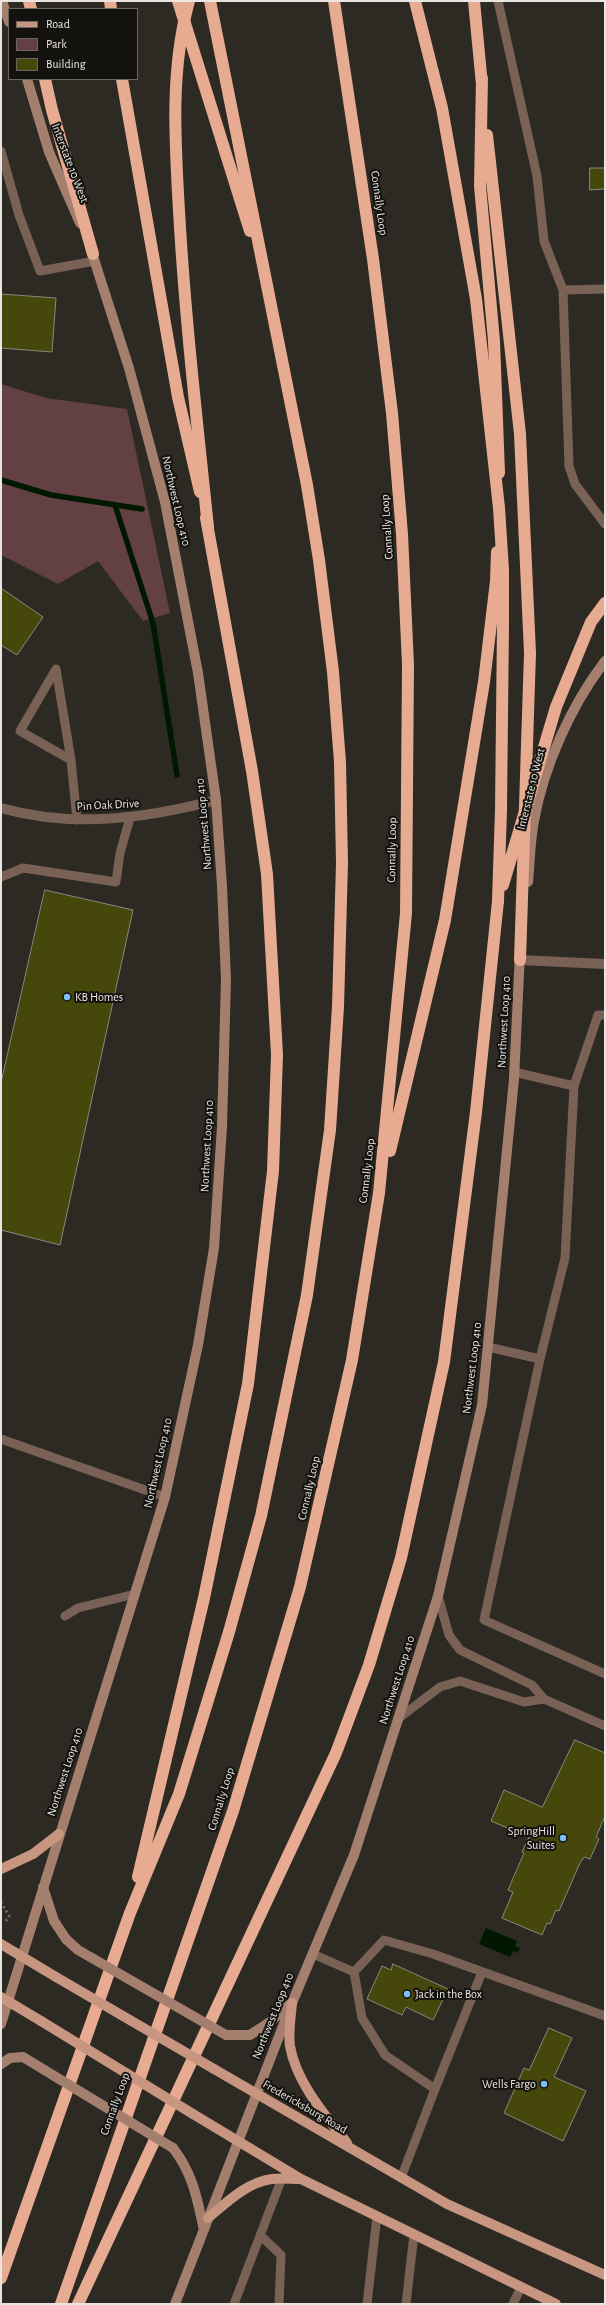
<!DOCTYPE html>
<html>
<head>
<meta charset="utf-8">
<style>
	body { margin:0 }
	#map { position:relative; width:606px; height:2305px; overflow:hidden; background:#2d2923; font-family:"Alegreya Sans",sans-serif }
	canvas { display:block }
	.frame { position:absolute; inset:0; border:2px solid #e9e6e2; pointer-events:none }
	.legend { position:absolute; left:8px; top:8px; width:130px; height:72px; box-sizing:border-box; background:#14120f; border:1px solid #696763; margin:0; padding:5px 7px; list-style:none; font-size:12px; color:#e9e6e2 }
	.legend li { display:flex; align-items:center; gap:8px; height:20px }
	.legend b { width:20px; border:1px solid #696763 }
</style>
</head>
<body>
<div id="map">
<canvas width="606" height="2305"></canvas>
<div class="frame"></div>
<ul class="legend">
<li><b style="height:5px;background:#c89680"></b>Road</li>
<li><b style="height:11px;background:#634044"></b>Park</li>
<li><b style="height:11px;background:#45480a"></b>Building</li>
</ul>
</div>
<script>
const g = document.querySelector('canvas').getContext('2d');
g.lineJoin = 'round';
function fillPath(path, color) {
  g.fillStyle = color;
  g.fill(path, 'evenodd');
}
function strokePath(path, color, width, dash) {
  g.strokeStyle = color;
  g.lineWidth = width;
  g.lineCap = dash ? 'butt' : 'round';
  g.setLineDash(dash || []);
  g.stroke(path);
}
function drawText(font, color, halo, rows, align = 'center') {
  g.font = font + ' "Alegreya Sans",sans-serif';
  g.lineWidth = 4;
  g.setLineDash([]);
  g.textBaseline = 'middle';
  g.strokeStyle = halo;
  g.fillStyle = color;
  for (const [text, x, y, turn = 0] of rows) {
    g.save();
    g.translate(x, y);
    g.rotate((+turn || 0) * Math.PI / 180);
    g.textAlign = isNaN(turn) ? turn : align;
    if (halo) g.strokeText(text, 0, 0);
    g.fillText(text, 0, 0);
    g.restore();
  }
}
fillPath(new Path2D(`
	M1,384L46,398L127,409L170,613L143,621L98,561L58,584L1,555Z`), '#634044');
fillPath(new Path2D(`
	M486,1928L517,1941L515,1946L520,1948L518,1953L513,1951L510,1957L479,1944Z`), '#001700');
strokePath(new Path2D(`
	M1,480L51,495L142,509
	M115,505L153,623L177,775`), '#001700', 5.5);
const building = new Path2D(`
	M590,168H605V189L590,190Z
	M1,294L56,298L52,352L1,348Z
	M1,588L43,617L17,655L1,645Z
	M45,890L133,910L60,1245L1,1230V1083Z
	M575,1740L605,1753V1816L596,1837L599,1839L590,1859L584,1857L580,1863L559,1911L556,1910L550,1924L547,1923L542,1935L502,1918L513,1892L508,1890L524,1853L522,1852L529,1837L491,1821L504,1790L542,1807Z
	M393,1964L448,1989L433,2020L406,2007L402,2015L367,1999L382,1966L391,1970Z
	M549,2028L572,2038L554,2077L586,2091L563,2141L504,2113L524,2068L529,2070Z`);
fillPath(building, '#45480a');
strokePath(building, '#888980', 1);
strokePath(new Path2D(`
	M1,1902L9,1916L6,1921`), '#787570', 2.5, [2, 3]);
strokePath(new Path2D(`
	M498,1L537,176L544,241L563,290L569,466L575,484L605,524
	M1,151L19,215L40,271L95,261
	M563,290L605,289
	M71,760L20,731L56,669L71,760L77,820
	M1,877L23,868L116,882L120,853L130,818
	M605,1015H598L574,1086L565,1258L540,1359L484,1620L605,1674
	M514,1072L574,1086
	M488,1347L540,1359
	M1,1439L165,1497
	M438,1596L449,1635L460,1650L532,1685L544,1699L605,1726
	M65,1616L78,1608L135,1594
	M399,1718L440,1687L460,1681L524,1702L544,1699
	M313,1954L354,1972L384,1940L433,1954L605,2016
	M354,1972L362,2018L385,2055L435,2089L401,2178
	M435,2089L482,1972
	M261,2236L281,2255L279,2304
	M234,2304L282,2178
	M367,2304L377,2216
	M406,2304L414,2234
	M513,2304L521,2287`), '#796156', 9);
strokePath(new Path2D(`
	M1,808C73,828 144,819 216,800`), '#796156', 10);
strokePath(new Path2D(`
	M520,960L605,964`), '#796156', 10);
strokePath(new Path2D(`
	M2,1L9,22
	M27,79L49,152L80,223
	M528,882C530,862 530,841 534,821C544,765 571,706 605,661
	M43,1887L54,1921L66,1939
	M1,2024L165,1497L198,1345L214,1248L222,1127L226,980L222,886L216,800L198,673L165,502L129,368L90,247
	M226,2035H250L270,2022L289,2005
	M1,2064L10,2058L23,2057
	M173,2148C193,2174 197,2198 204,2230
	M175,2304L292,2003L354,1855L438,1596L482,1405L514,1079L520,953`), '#a57f6e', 10);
strokePath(new Path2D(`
	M1,1869L33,1854L59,1834
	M1,1944L56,1977
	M1,1997L41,2021
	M292,2003C291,2016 288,2032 290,2046C296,2082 325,2115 347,2143
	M214,2069L447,2204L605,2275
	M193,2114L301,2179L556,2304
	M208,2218C226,2203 247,2182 272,2179C281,2178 291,2179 300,2179`), '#c89680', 10);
strokePath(new Path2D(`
	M29,1L31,9
	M110,1L111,9
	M178,1L250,231
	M474,1L482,85
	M482,78L480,186L494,341L499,473
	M45,79L52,110L93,254
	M122,79L178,397L200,492
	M487,135L520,434L530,653L520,960
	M390,1151L445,920L484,682L496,581L497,552
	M138,1877L204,1598L248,1384L273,1171L277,1055L267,874L252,771L206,518
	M1,2278L130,1913L179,1794L229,1632L261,1516L307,1295L330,1130L338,1007L342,863L340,762L333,672L319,560L307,485L210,1
	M61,2304L233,1811L300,1587L352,1360L379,1193L406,913L408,665L402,534L392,413L373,259L334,1
	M78,2304L336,1753L369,1665L401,1558L444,1362L476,1112L498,901`), '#e7ab91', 12);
strokePath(new Path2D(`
	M66,1939L78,1950L226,2035
	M23,2057L173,2148`), '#a57f6e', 10);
strokePath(new Path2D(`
	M56,1977L214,2069
	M41,2021L193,2114`), '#c89680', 10);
strokePath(new Path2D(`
	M189,1C170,71 175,140 179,211C185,317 197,422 208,527
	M415,1L442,108L476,299L499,508L503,570V624L501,810L498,901
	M503,885L556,707L591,622L605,603`), '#e7ab91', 12);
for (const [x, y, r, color] of [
	[67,997,4,"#7bbef8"],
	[563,1838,4,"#7bbef8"],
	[407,1994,4,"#7bbef8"],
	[544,2084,4,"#7bbef8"]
]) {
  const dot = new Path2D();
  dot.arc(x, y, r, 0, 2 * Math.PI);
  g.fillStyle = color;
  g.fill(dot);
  strokePath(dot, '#14120f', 1.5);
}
drawText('12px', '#e9e6e2', '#14120f', [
	["Interstate 10 West",70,163,69],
	["Connally Loop",379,203,82],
	["Northwest Loop 410",176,501,77],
	["Connally Loop",387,527,-94],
	["Interstate 10 West",531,789,-76],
	["Pin Oak Drive",108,805,-3],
	["Northwest Loop 410",204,824,-95],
	["Connally Loop",392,850,-89],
	["Northwest Loop 410",504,1022,-87],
	["Northwest Loop 410",207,1146,-87],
	["Connally Loop",367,1171,-83],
	["Northwest Loop 410",472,1368,-83],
	["Northwest Loop 410",158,1463,-77],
	["Connally Loop",309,1488,-77],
	["Northwest Loop 410",397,1680,-72],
	["Northwest Loop 410",65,1772,-72],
	["Connally Loop",221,1799,-73],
	["Northwest Loop 410",273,2016,-68],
	["Connally Loop",115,2104,-70],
	["Fredericksburg Road",305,2107,30]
]);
drawText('12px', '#e9e6e2', '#14120f', [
	["KB Homes",75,997],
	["SpringHill",555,1831,"right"],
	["Suites",555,1845,"right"],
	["Jack in the Box",415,1994],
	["Wells Fargo",536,2084,"right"]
], 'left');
</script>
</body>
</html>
